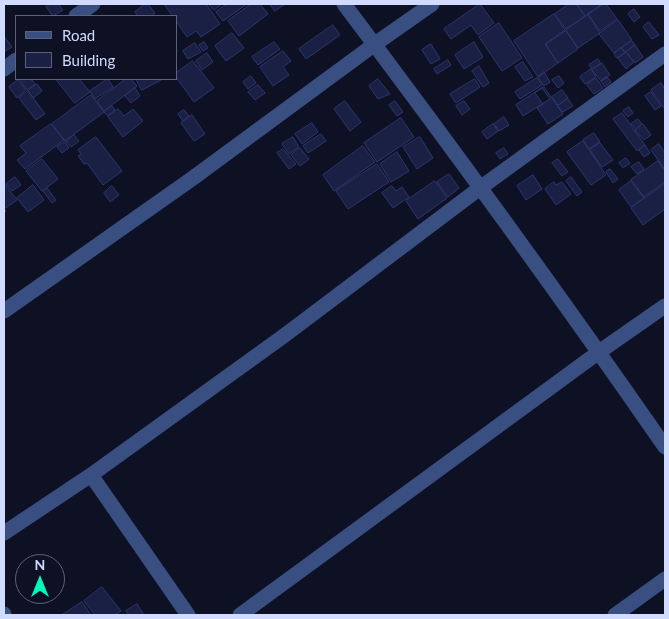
<!DOCTYPE html>
<html>
<head>
<meta charset="utf-8">
<style>
	body { margin:0 }
	#map { position:relative; width:669px; height:619px; overflow:hidden; background:#0e1123; font-family:Lato,sans-serif }
	canvas { display:block }
	.frame { position:absolute; inset:0; border:5px solid #d0dbff; pointer-events:none }
	.legend { position:absolute; left:15px; top:15px; width:162px; height:65px; box-sizing:border-box; background:#0e1123; border:1px solid #5c627b; margin:0; padding:6px 9px; list-style:none; font-size:15px; color:#d0dbff }
	.legend li { display:flex; align-items:center; gap:10px; height:25px }
	.legend b { width:25px; border:1px solid #5c627b }
	.north { position:absolute; left:15px; top:554px; width:50px; height:50px; box-sizing:border-box; background:#0e1123; border:1px solid #5c627b; border-radius:50%; rotate:0deg; font-size:14px; font-weight:700; line-height:20px; text-align:center; color:#d0dbff }
	.north::after { content:''; display:block; margin:auto; width:18px; height:22px; background:#02f9bc; clip-path:polygon(50% 0,100% 100%,50% 72%,0 100%) }
</style>
</head>
<body>
<div id="map">
<canvas width="669" height="619"></canvas>
<div class="frame"></div>
<ul class="legend">
<li><b style="height:6px;background:#394f81"></b>Road</li>
<li><b style="height:14px;background:#1a2043"></b>Building</li>
</ul>
<div class="north">N</div>
</div>
<script>
const g = document.querySelector('canvas').getContext('2d');
g.lineJoin = 'round';
function fillPath(path, color) {
  g.fillStyle = color;
  g.fill(path, 'evenodd');
}
function strokePath(path, color, width, dash) {
  g.strokeStyle = color;
  g.lineWidth = width;
  g.lineCap = dash ? 'butt' : 'round';
  g.setLineDash(dash || []);
  g.stroke(path);
}
const building = new Path2D(`
	M51,4H58L63,10L53,16L46,7Z
	M145,4H148L155,13L151,16H138L135,12Z
	M164,4H206L220,24L201,37L196,31L187,37L176,21V16H173Z
	M209,4H222L214,10Z
	M227,4H247L223,21L216,12Z
	M251,4H260L268,14L239,36L228,21Z
	M270,4H285L275,11Z
	M480,4L494,23L478,35L471,25L451,39L444,29Z
	M569,4H576L585,16L566,29L555,14Z
	M577,4H602L586,16Z
	M604,4H606L617,19L600,31L588,14Z
	M634,9L640,17L634,22L628,14Z
	M554,14L565,30L545,44L558,63L538,77L514,41Z
	M588,15L600,33L578,48L566,30Z
	M618,20L632,40L614,53L599,34Z
	M649,22L659,35L652,39L643,27Z
	M499,23L522,58L502,71L479,37Z
	M333,25L340,35L306,59L299,49Z
	M566,31L578,49L558,63L546,45Z
	M232,33L244,48L226,61L215,46Z
	M4,36L12,47L4,52Z
	M632,41L635,45L625,52L622,48Z
	M204,42L208,48L203,51L199,45Z
	M274,42L280,49L258,65L252,57Z
	M474,42L483,57L464,69L455,55Z
	M195,43L201,52L188,59L183,51Z
	M431,44L440,59L431,64L422,50Z
	M635,45L643,57L635,63L626,52Z
	M621,48L625,53L617,58L614,54Z
	M283,51L291,61L283,67L289,75L273,86L260,67Z
	M626,52L634,62L626,69L618,58Z
	M207,53L213,62L202,70L196,61Z
	M598,59L601,64L592,69L589,65Z
	M448,60L451,65L437,74L434,69Z
	M193,61L214,88L194,102L176,77V73Z
	M523,62L533,77L525,81L515,67Z
	M602,63L610,75L601,81L592,70Z
	M479,66L489,83L483,87L472,71Z
	M591,69L596,77L585,84L580,77Z
	M544,72L550,82L544,86L538,77Z
	M251,76L256,83L248,89L243,82Z
	M559,76L564,83L558,88L552,80Z
	M607,77L611,82L605,87L601,81Z
	M537,78L542,85L520,99L515,92Z
	M596,78L603,88L594,94L587,85Z
	M22,79H31L35,84L27,90L20,80Z
	M56,79H79L90,92L75,103Z
	M108,79L113,87L95,99L90,91Z
	M126,79H131L137,86L104,111L97,101Z
	M136,79H163L142,90Z
	M378,79L390,94L378,99L369,86Z
	M475,79L480,87L456,103L450,94Z
	M18,80L26,90L17,98L9,87Z
	M661,83L665,89V107L664,108L651,90Z
	M37,84L42,91L33,98L28,91Z
	M258,85L265,93L255,100L248,92Z
	M544,87L563,114L548,124L537,108L543,104L535,93Z
	M135,88L140,96L131,103L125,96Z
	M542,88L550,99L523,116L516,105Z
	M562,90L568,98L558,105L552,97Z
	M28,91L45,114L36,120L19,98Z
	M651,92L661,106L655,110L645,96Z
	M91,95L104,112L65,141L52,124Z
	M568,99L573,106L563,112L558,106Z
	M345,101L361,122L350,131L334,109Z
	M395,101L403,112L397,116L389,105Z
	M464,101L470,109L462,115L456,106Z
	M112,106L115,110L108,116L104,112Z
	M629,107L633,113L628,117L623,111Z
	M118,109L124,116L133,109L143,121L123,137L108,117Z
	M184,110L189,116L183,121L178,114Z
	M622,113L645,145L637,151L613,119Z
	M192,115L205,134L194,141L181,123Z
	M504,117L509,125L499,131L494,124Z
	M401,118L414,137L377,162L364,143Z
	M638,119L642,124L636,129L631,124Z
	M312,123L318,132L302,144L295,134Z
	M51,124L64,140L25,169L17,160L26,153L20,146Z
	M493,124L498,131L487,139L482,132Z
	M643,124L651,135L644,140L635,130Z
	M594,133L600,142L589,149L583,140Z
	M321,134L326,141L308,153L303,146Z
	M74,135L79,141L71,147L66,141Z
	M96,137L122,171L103,185L87,163L84,164L78,156L81,154L78,150Z
	M293,137L299,147L289,154L282,144Z
	M420,137L433,158L417,169L403,147Z
	M583,141L606,175L591,185L567,152Z
	M65,142L69,148L62,153L57,147Z
	M600,143L613,160L602,167L590,150Z
	M659,144L665,153V170L651,150Z
	M645,145L650,153L644,157L639,150Z
	M363,146L375,162L334,191L323,175Z
	M300,148L309,159L300,166L291,155Z
	M504,148L508,154L500,159L496,153Z
	M283,149L296,164L289,169L277,153Z
	M397,152L409,171L391,182L380,164Z
	M626,158L630,163L623,168L619,163Z
	M42,159L58,179L42,191L26,171Z
	M558,159L568,172L562,176L552,163Z
	M658,161L665,171V182L644,197L631,180Z
	M639,162L644,169L637,174L631,167Z
	M377,164L389,182L348,209L336,191Z
	M610,169L618,179L613,183L606,172Z
	M449,174L459,188L448,197L437,182Z
	M533,175L542,189L526,200L517,186Z
	M15,177L21,185L12,191L6,184Z
	M571,177L582,192L577,196L566,181Z
	M435,181L447,198L418,219L406,201Z
	M631,181L644,198L631,207L619,190Z
	M554,182L556,185L562,182L571,194L556,205L545,189Z
	M665,184V209L643,225L631,208Z
	M5,185L17,200L4,209L6,211L4,213V186Z
	M33,185L44,200L28,212L17,198Z
	M112,186L119,195L110,202L104,193Z
	M392,186L396,191L402,187L409,197L393,208L382,193Z
	M47,188L56,200L52,203L43,191Z
	M102,587L121,611L115,615H95L84,601Z
	M82,602L91,615H62Z
	M137,604L144,615H129L126,611Z`);
fillPath(building, '#1a2043');
strokePath(building, '#2c366f', 1);
strokePath(new Path2D(`
	M344,4C454,150 561,297 665,447
	M76,16L93,4
	M4,69L16,60
	M4,311L193,178L375,44L432,4
	M91,475L188,615
	M4,533L91,475L285,335L480,188L665,54
	M4,614V615
	M240,615L599,352L665,306
	M615,615L665,579`), '#394f81', 15);
</script>
</body>
</html>
